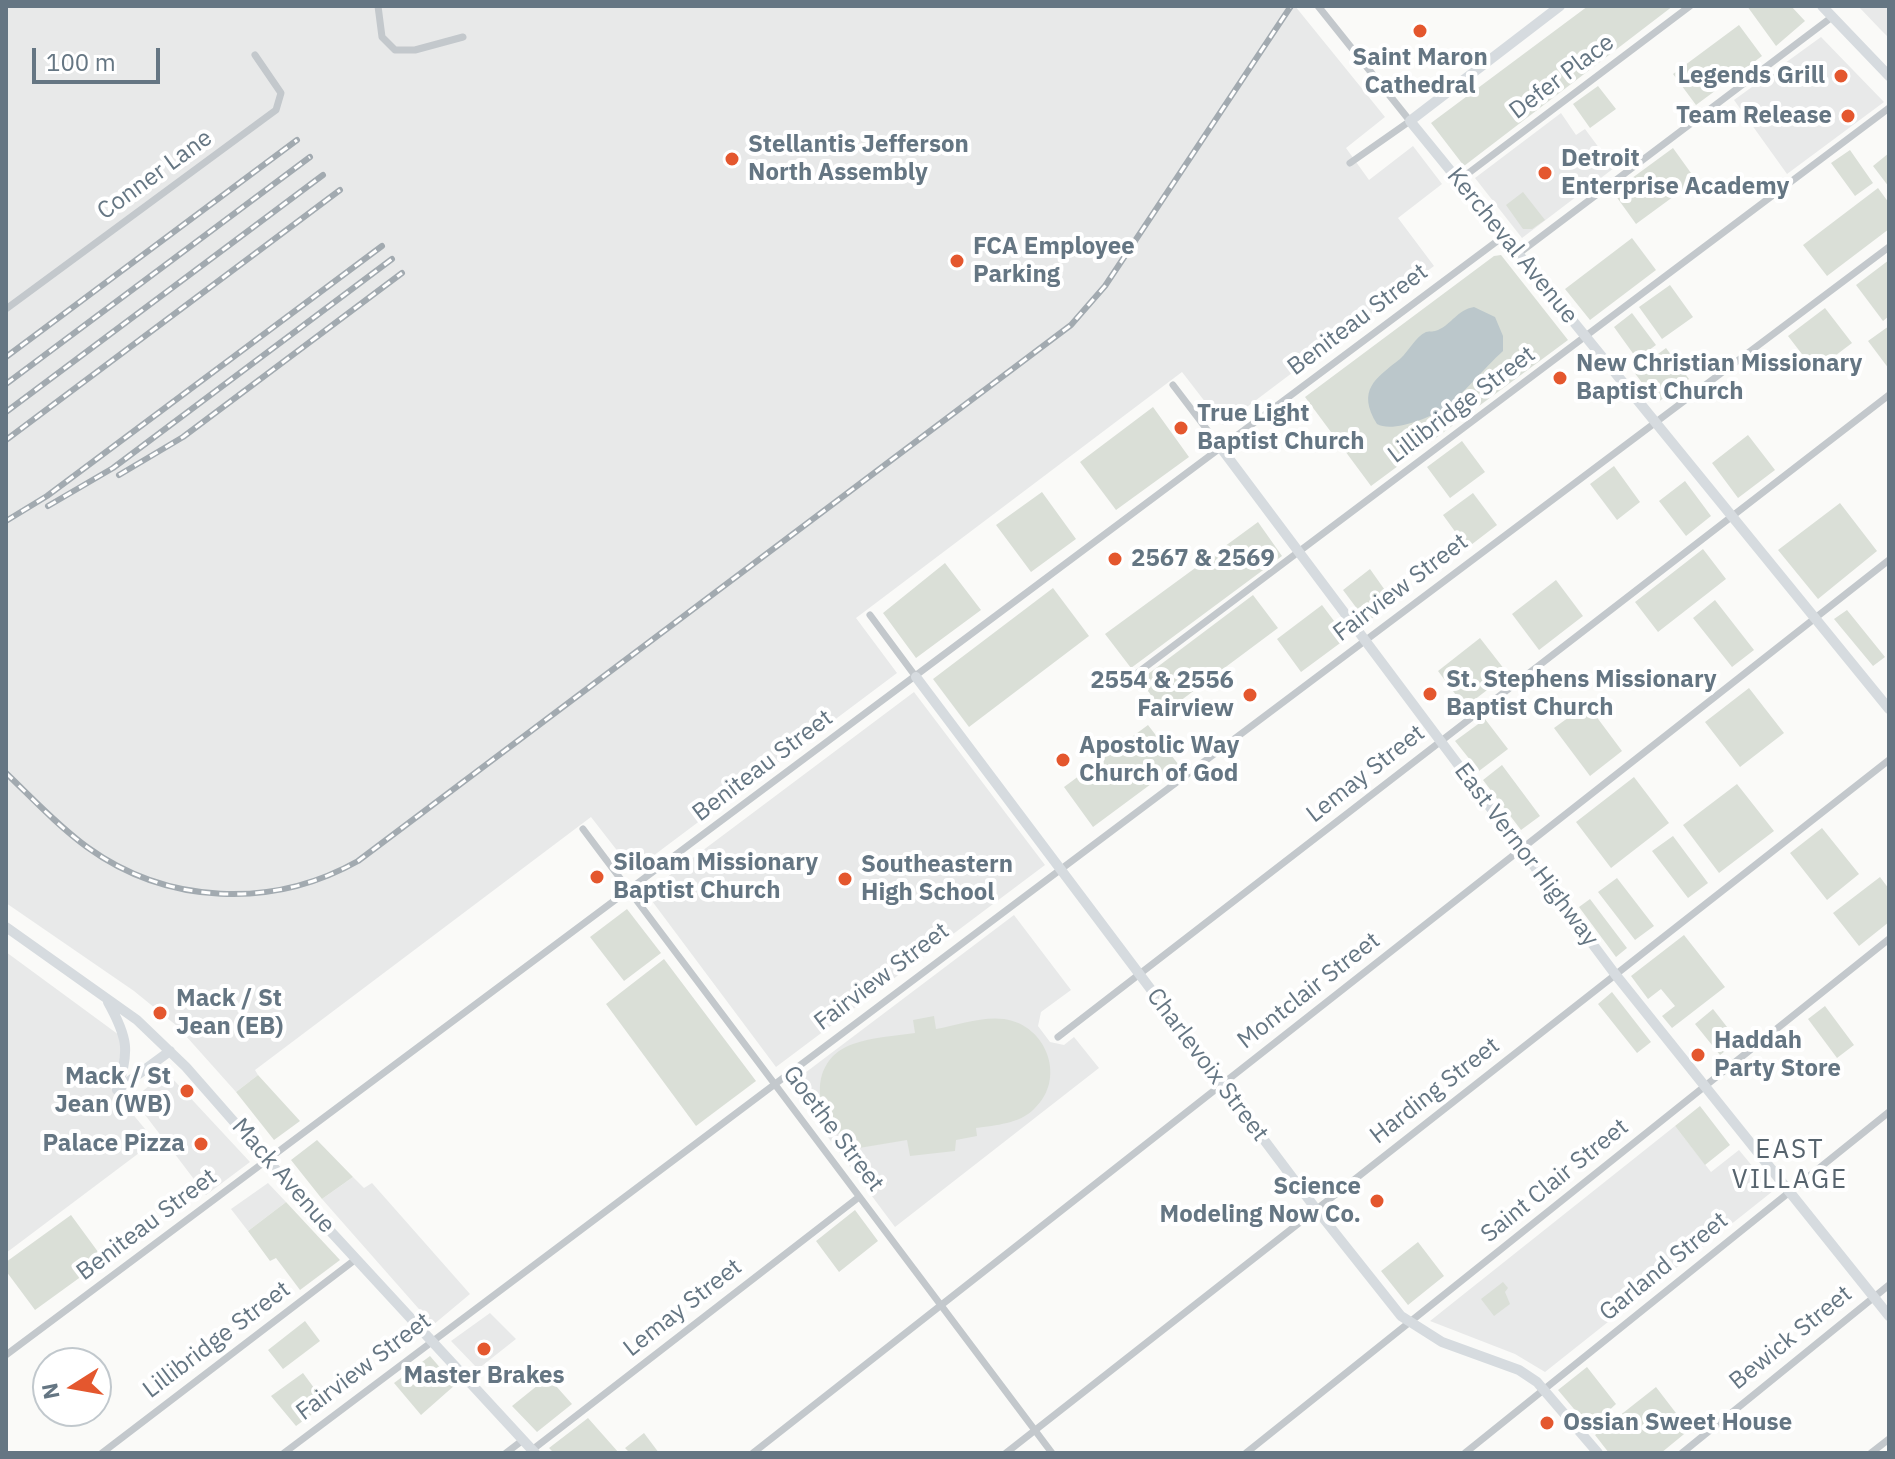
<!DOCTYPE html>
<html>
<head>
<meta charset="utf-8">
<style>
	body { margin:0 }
	#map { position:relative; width:1895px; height:1459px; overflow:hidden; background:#fafaf8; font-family:"IBM Plex Sans",sans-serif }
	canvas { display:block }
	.frame { position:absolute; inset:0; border:8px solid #657683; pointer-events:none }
	.north { position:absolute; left:32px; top:1347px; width:80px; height:80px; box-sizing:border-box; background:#fff; border:2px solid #c1c8cd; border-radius:50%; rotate:259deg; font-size:22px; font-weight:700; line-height:32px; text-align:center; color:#657683 }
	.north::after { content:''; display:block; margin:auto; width:28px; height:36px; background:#e4572e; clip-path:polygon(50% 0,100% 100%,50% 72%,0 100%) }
	.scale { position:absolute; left:32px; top:48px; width:128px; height:36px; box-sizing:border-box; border:4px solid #657683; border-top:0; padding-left:10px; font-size:24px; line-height:28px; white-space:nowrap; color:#657683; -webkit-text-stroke:6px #fff; paint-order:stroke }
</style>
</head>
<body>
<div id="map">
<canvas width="1895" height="1459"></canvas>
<div class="frame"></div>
<div class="north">N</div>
<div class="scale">100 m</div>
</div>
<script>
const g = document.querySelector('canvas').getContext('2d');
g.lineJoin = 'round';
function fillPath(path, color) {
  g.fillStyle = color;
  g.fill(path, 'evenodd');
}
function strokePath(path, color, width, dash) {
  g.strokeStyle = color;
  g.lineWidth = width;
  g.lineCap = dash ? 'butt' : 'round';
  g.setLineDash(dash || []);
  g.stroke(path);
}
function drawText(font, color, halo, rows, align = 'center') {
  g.font = font + ' "IBM Plex Sans",sans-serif';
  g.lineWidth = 8;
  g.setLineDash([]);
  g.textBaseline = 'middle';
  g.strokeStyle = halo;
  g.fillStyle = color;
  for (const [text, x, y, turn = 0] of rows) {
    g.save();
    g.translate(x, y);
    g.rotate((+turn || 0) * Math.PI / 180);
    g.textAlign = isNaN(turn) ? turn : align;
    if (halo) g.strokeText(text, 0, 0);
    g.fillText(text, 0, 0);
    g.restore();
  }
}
fillPath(new Path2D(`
	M6,6H1295L1385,117L1346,148L1369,180L1413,146L1442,184L1398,218L1434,266L1223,425L1182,372L856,618L897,673L633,871L591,817L255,1070L258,1075L236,1092L177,1026L134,991L6,903Z
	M1858,6H1889V38L1880,29Z
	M1821,37L1884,102L1787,174L1734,100Z
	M1561,113L1576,135L1585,129L1614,168L1522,238L1475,178Z
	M914,692L1045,865L776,1067L646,893Z
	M1014,915L1071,990L1041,1012L1038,1026L1050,1042L1064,1045L1074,1037L1099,1068L895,1227L789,1085Z
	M6,952L119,1035L122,1045L120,1069L107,1083L155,1141L6,1253Z
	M170,1076L250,1162L206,1195L133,1099L160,1077Z
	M1675,1126L1711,1172L1739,1150L1773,1191L1545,1372L1515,1354L1430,1321Z
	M353,1177L364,1188L372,1183L470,1294L433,1325L322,1199Z
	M268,1183L286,1202L248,1231L231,1209Z
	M490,1313L516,1339L478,1369L451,1341Z`), '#e8e9e9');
fillPath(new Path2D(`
	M1588,6H1673L1464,166L1431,123Z
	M1747,6H1791L1805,21L1776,46Z
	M1739,25L1762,56L1696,105L1673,74Z
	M1598,86L1616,109L1590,128L1573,104Z
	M1673,148L1696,180L1636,224L1613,192Z
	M1850,150L1873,183L1855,196L1831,163Z
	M1889,153V187L1873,166Z
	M1878,188L1889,203V229L1827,276L1803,245Z
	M1523,192L1545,220L1532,229H1523L1506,205Z
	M1632,238L1656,270L1590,320L1565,289Z
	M1501,255L1568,340L1371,486L1305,397L1494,256Z
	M1889,260V316L1883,321L1856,285Z
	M1670,285L1693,317L1662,339L1639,307Z
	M1825,308L1852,343L1815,371L1788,336Z
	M1632,313L1656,345L1637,359L1614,327Z
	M1889,326V369L1868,341Z
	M1666,348L1689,379L1657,403L1634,372Z
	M1153,407L1189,457L1116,510L1080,462Z
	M1748,435L1775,470L1738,498L1712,463Z
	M1462,441L1485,472L1450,498L1427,467Z
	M1614,466L1640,502L1617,520L1590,484Z
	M1685,481L1711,516L1686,536L1659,501Z
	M1042,492L1076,539L1031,572L996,525Z
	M1473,493L1497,525L1467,548L1443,515Z
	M1840,503L1877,551L1818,599L1778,550Z
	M1258,522L1282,556L1131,668L1105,634Z
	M1703,549L1726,579L1658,632L1635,602Z
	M945,563L981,610L916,658L883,613Z
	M1370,569L1394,603L1367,622L1343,590Z
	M1556,580L1583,616L1539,650L1512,614Z
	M1053,588L1089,636L969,727L933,679Z
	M1253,595L1278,628L1164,713L1140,680Z
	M1715,600L1754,650L1732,667L1693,618Z
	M1322,605L1347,638L1301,672L1277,639Z
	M1847,610L1885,657L1873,666L1834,619Z
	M1480,638L1508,674L1465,707L1438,671Z
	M1749,688L1784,733L1740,767L1705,722Z
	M1587,704L1622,751L1590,776L1554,728Z
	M1485,719L1508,749L1479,771L1455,741Z
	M1148,725L1178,764L1093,827L1064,787Z
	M1502,765L1540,816L1521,830L1483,780Z
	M1634,777L1669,823L1611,868L1576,822Z
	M1737,784L1774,831L1719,873L1683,825Z
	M1822,828L1859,874L1827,900L1790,853Z
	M1673,836L1708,883L1688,898L1652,851Z
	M1880,877L1889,889V922L1859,946L1833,913Z
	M1617,878L1654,926L1635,940L1598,892Z
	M1590,899L1627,948L1616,957L1579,907Z
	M627,909L661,953L624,981L590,937Z
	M1684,935L1725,987L1672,1028L1662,1016L1675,1006L1661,989L1648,999L1631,976Z
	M664,959L756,1081L696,1126L606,1004Z
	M1612,992L1651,1042L1637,1053L1598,1004Z
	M1825,1006L1854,1045L1837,1058L1808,1019Z
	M1713,1009L1738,1041L1720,1055L1695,1024Z
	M934,1016L936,1029C957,1025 983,1016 1004,1019C1047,1025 1067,1079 1034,1109C1019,1124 996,1125 976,1128L977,1136L956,1140L955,1151L910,1156L907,1140L841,1151L839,1140L844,1138C812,1113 809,1059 853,1044C872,1037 895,1036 915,1033L913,1020Z
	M258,1075L300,1121L274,1140L236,1092Z
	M1700,1106L1730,1145L1705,1165L1675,1126Z
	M317,1140L353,1177L322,1199L291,1160Z
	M286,1202L340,1260L300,1290L276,1258L270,1261L248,1231Z
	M855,1210L878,1241L839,1272L816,1241Z
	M71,1215L104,1260L35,1310L6,1271V1262Z
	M1418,1242L1444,1276L1408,1305L1381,1271Z
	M1503,1282L1508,1288L1505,1292L1510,1304L1494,1316L1481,1299Z
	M305,1321L320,1341L283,1369L268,1350Z
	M430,1356L455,1385L421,1415L394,1383Z
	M1587,1367L1616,1404L1590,1428L1558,1390Z
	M303,1373L326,1404L296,1426L271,1396Z
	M548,1377L572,1404L537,1432L512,1406Z
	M1656,1387L1689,1430L1661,1453H1609L1595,1435Z
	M588,1418L619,1453H554L549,1448Z
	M644,1433L659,1453H630L625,1448Z`), '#dadfd7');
fillPath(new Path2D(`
	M1474,307L1495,317L1503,336V351C1485,367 1462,396 1443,409C1429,418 1392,433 1377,424C1356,390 1376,378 1400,359C1409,351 1415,337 1426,332C1430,331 1434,332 1438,330C1452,324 1457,310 1474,307Z`), '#bbc7cb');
strokePath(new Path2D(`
	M378,6L382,37L395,50H415L463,37
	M1318,6L1410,121L1350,163
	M1458,181L1690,6
	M1518,254L1832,17
	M6,309L276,110L281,93L255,55
	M1173,385L1221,448
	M870,615L916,677
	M1136,674L1889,108
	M583,829L1052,1453
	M1058,1037L1889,395
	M6,1355L1504,236
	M532,1450L859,1197
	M102,1453L356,1259
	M284,1453L1889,247
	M506,1453L523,1440
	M753,1453L1889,560
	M1006,1453L1889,760
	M1246,1453L1889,939
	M1465,1453L1889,1112
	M1682,1453L1889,1285
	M1871,1453L1889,1439`), '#c3c8cc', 7);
strokePath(new Path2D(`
	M1560,6L1410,121L1889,709
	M1822,6L1889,76
	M1221,448L1615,974L1889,1316
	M916,677L1316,1209L1401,1316L1442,1342L1519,1370L1537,1382L1598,1453
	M6,927L137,1020L186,1067L321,1221L535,1453
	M108,1002C128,1038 130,1051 117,1090
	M117,1090L170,1051`), '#d6dbdf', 10);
const rail = new Path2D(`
	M6,357L297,140
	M6,384L310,157
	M6,412L323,175
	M6,440L340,190
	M119,475L183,437L402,273
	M48,506L113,468L392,259
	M6,521L47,496L382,246
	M6,773C32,798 58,826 87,847C167,905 273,909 358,861L1071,325L1105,286L1291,6`);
strokePath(rail, '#a2aab0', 6);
strokePath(rail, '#fff', 3, [9]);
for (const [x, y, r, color] of [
	[1420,31,8,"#e4572e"],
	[1841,76,8,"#e4572e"],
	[1848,116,8,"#e4572e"],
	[732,159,8,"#e4572e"],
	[1545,173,8,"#e4572e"],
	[957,261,8,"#e4572e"],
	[1560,378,8,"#e4572e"],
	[1181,428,8,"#e4572e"],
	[1115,559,8,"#e4572e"],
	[1430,694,8,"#e4572e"],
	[1250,695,8,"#e4572e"],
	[1063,760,8,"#e4572e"],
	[597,877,8,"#e4572e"],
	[845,879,8,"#e4572e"],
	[160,1013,8,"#e4572e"],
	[1698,1055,8,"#e4572e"],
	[187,1091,8,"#e4572e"],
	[201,1144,8,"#e4572e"],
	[1377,1201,8,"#e4572e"],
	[484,1349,8,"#e4572e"],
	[1547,1423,8,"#e4572e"]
]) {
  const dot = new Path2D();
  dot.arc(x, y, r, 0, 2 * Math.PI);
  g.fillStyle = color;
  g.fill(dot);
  strokePath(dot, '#fff', 3);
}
drawText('bold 24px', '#657683', '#fff', [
	["Saint Maron",1420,58,"center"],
	["Cathedral",1420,86,"center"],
	["Legends Grill",1825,76,"right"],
	["Team Release",1832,116,"right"],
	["Stellantis Jefferson",748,145],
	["North Assembly",748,173],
	["Detroit",1561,159],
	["Enterprise Academy",1561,187],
	["FCA Employee",973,247],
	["Parking",973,275],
	["New Christian Missionary",1576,364],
	["Baptist Church",1576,392],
	["True Light",1197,414],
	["Baptist Church",1197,442],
	["2567 & 2569",1131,559],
	["St. Stephens Missionary",1446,680],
	["Baptist Church",1446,708],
	["2554 & 2556",1234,681,"right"],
	["Fairview",1234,709,"right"],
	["Apostolic Way",1079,746],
	["Church of God",1079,774],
	["Siloam Missionary",613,863],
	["Baptist Church",613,891],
	["Southeastern",861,865],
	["High School",861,893],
	["Mack / St",176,999],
	["Jean (EB)",176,1027],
	["Haddah",1714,1041],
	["Party Store",1714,1069],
	["Mack / St",171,1077,"right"],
	["Jean (WB)",171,1105,"right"],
	["Palace Pizza",185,1144,"right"],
	["Science",1361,1187,"right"],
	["Modeling Now Co.",1361,1215,"right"],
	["Master Brakes",484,1376,"center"],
	["Ossian Sweet House",1563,1423]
], 'left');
drawText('24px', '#657683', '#fff', [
	["Defer Place",1562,77,-37],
	["Conner Lane",155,175,-36],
	["Kercheval Avenue",1512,246,51],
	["Beniteau Street",1358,320,-37],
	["Lillibridge Street",1462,405,-37],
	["Fairview Street",1401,588,-37],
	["Beniteau Street",763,766,-37],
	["Lemay Street",1366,774,-38],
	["East Vernor Highway",1526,855,53],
	["Fairview Street",882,977,-37],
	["Montclair Street",1309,991,-38],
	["Charlevoix Street",1207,1065,53],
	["Harding Street",1435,1091,-38],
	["Goethe Street",833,1129,53],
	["Mack Avenue",283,1176,49],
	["Saint Clair Street",1555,1181,-39],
	["Beniteau Street",147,1225,-37],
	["Garland Street",1664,1267,-39],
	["Lemay Street",683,1308,-38],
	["Bewick Street",1791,1338,-39],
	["Lillibridge Street",217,1340,-37],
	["Fairview Street",364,1367,-37]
]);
g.letterSpacing = '2px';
drawText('26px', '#57646e', '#fff', [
	["EAST",1790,1150],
	["VILLAGE",1790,1180]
]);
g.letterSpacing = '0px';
</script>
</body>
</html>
